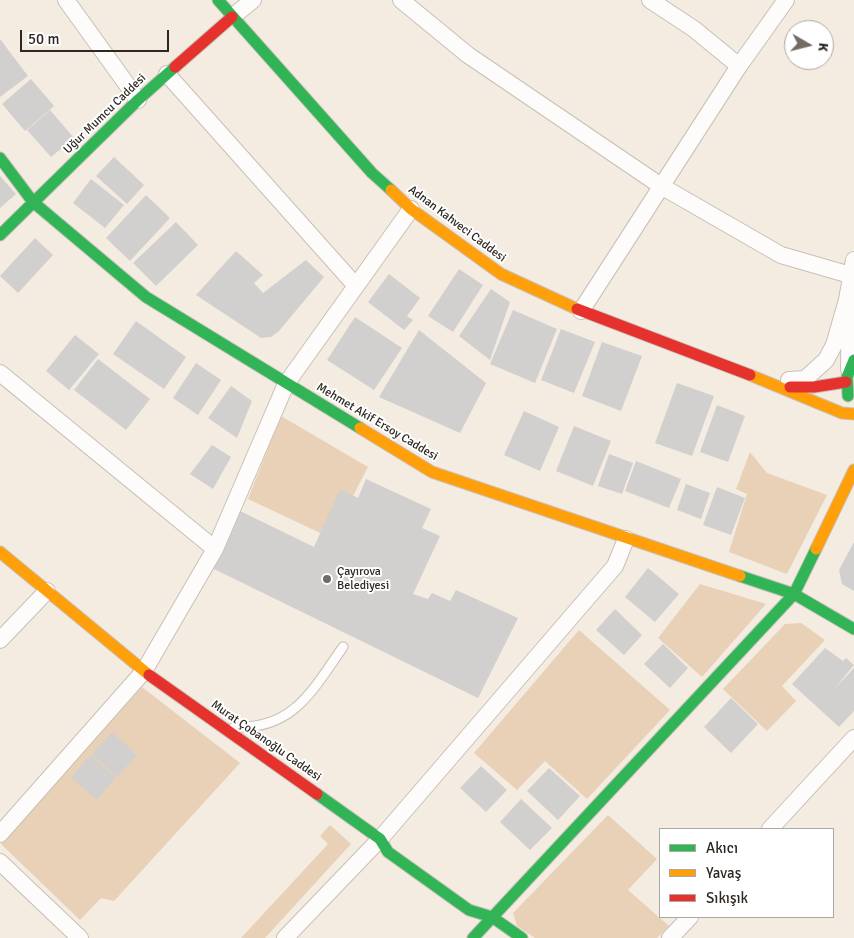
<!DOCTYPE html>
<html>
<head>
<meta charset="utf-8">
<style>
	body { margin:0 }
	#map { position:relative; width:854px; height:938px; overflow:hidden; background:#f4ebe1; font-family:Signika,sans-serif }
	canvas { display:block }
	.legend { position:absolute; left:659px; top:828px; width:175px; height:90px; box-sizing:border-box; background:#fff; border:1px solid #aba9a6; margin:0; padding:6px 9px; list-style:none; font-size:15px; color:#2e2821 }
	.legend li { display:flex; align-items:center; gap:10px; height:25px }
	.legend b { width:25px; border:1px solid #aba9a6 }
	.north { position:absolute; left:784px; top:20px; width:50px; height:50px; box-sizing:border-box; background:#fff; border:1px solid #aba9a6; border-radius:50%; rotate:98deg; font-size:14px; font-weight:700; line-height:20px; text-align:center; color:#2e2821 }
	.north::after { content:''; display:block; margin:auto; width:18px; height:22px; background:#736c64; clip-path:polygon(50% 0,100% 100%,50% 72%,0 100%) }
	.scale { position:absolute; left:20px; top:30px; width:149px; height:22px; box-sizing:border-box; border:2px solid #2e2821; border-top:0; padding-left:6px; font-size:15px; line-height:18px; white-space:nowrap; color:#2e2821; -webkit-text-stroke:4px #fff; paint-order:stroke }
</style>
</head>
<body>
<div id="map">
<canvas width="854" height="938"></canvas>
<ul class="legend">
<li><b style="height:6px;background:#30b455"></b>Akıcı</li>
<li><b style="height:6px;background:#ff9f0a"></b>Yavaş</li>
<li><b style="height:6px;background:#e5322d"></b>Sıkışık</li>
</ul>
<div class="north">K</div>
<div class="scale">50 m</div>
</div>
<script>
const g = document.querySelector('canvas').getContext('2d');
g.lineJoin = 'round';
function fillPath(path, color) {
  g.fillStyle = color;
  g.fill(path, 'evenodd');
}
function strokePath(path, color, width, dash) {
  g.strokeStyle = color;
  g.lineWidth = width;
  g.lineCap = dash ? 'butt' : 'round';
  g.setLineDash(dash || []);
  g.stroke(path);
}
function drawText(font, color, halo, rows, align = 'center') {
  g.font = font + ' Signika,sans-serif';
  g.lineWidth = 4;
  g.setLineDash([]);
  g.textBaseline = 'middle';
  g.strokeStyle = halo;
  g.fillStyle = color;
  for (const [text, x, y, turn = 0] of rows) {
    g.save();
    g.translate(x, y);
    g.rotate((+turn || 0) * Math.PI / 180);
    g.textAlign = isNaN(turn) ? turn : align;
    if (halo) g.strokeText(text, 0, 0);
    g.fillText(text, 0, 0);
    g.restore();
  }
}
fillPath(new Path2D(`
	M281,416L368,467L331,538L248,499Z
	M750,452L767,473L827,495L787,574L729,552L747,494L736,489Z
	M700,584L766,604L702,677L658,638Z
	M801,623L825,640L782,686L796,701L767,731L723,689L785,624Z
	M579,630L670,710L587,799L545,761L517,790L474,753Z
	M142,687L240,763L114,901L101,898L80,920L1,844Z
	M608,815L657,859L628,890L669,926L657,938H535L517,926L513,913Z
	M330,825L351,844L265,938H241L328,844L320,836Z`), '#e8d1b7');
fillPath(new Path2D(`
	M0,39L28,76L0,97Z
	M31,79L54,106L25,131L2,104Z
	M50,110L74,138L51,157L27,130Z
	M114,157L144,185L127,204L96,176Z
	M0,176L16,194L0,208Z
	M91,179L124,205L105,228L73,203Z
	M146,195L170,218L130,261L106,238Z
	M176,222L198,245L156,286L133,263Z
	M35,238L53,255L18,293L0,276Z
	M236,251L263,275L254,283L263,293L306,260L324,277L279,331L271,337L261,338L196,295Z
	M459,269L483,285L453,332L428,316Z
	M389,274L420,298L407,316L413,320L404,330L368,302Z
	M491,289L510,302L490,360L459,336Z
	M513,310L557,329L535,383L490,364Z
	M355,317L402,348L374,390L327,360Z
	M136,321L186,357L164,389L113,354Z
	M561,329L595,342L574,393L541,380Z
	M419,330L486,383L460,433L379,397Z
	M75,335L99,354L69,390L46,371Z
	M602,342L642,356L621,411L582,396Z
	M98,359L150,399L126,430L74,390Z
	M196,363L221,380L198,415L173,398Z
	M677,383L714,396L692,456L655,443Z
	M231,386L252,401L237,438L208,418Z
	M717,405L745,416L728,462L700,452Z
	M524,411L559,427L540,471L504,455Z
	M574,426L611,441L593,486L556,471Z
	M212,445L231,457L213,489L190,474Z
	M609,454L633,463L622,494L598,486Z
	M636,461L681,479L669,508L625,491Z
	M366,479L431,509L422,528L440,536L413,594L428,599L432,593L450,601L456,590L518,618L478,698L212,568L240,511L314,547L340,489L358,498Z
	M686,484L710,493L701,519L677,510Z
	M717,487L745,498L731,535L703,525Z
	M854,542V591L842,584L839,570Z
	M648,568L679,594L655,622L625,597Z
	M615,609L642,635L624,655L596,630Z
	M663,644L688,668L670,688L644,664Z
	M825,648L843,661L846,658L854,665L834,689L854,668V711L839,727L792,684Z
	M731,698L758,724L731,753L704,727Z
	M112,732L137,755L117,777L92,754Z
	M91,755L116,778L96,800L71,777Z
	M481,766L507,790L486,812L460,788Z
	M549,768L580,796L558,820L527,791Z
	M521,799L552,828L530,850L500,822Z`), '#d1d0cf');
const lane = new Path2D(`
	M234,727C293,730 312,691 343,647`);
const street = new Path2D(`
	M66,0L138,100
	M401,0L468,55L661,186L781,255L850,275
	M650,0L694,29L739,66
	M232,17L253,0
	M167,74L356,286
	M581,311L739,66L786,0
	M849,369L850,309L847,300L854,260
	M0,373L215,549
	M789,380L805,379L826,360L834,345L847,300
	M0,640L47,591
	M770,829L854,738
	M0,834L144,671L215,549L286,384L411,209
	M0,862L80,938
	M285,938L380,839L615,566L626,539
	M670,938L690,917`);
const fast = new Path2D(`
	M218,0L372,173L391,190
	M0,158L33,202L146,297L360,428
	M0,235L138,100L175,67
	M848,396L847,377L854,360
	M740,576L794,594L854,629
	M317,794L380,839L388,852L469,910L492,917L522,938
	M473,938L794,594L816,549`);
const slow = new Path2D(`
	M391,190L411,209L501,274L577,309
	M750,375L842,413L854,414
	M360,428L432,472L740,576
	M816,549L854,470
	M0,552L149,675`);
const jam = new Path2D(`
	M175,67L232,17
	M577,309L750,375
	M790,387H814L846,382
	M149,675L317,794`);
strokePath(lane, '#c7c0b8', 11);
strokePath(street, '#c7c0b8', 18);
strokePath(fast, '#c7c0b8', 13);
strokePath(slow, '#c7c0b8', 13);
strokePath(jam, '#c7c0b8', 13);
strokePath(lane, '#fdfcfa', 9);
strokePath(street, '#fdfcfa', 16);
strokePath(fast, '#30b455', 11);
strokePath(slow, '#ff9f0a', 11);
strokePath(jam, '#e5322d', 11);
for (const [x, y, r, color] of [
	[327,579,5,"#736c64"]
]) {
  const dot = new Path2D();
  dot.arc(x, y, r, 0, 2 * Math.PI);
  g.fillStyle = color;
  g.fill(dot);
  strokePath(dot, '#fff', 2);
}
drawText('12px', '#2e2821', '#fff', [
	["Uğur Mumcu Caddesi",105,114,-44],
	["Adnan Kahveci Caddesi",457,224,37],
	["Mehmet Akif Ersoy Caddesi",377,422,31],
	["Murat Çobanoğlu Caddesi",266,741,35]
]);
drawText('12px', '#2e2821', '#fff', [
	["Çayırova",337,572],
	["Belediyesi",337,586]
], 'left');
</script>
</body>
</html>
